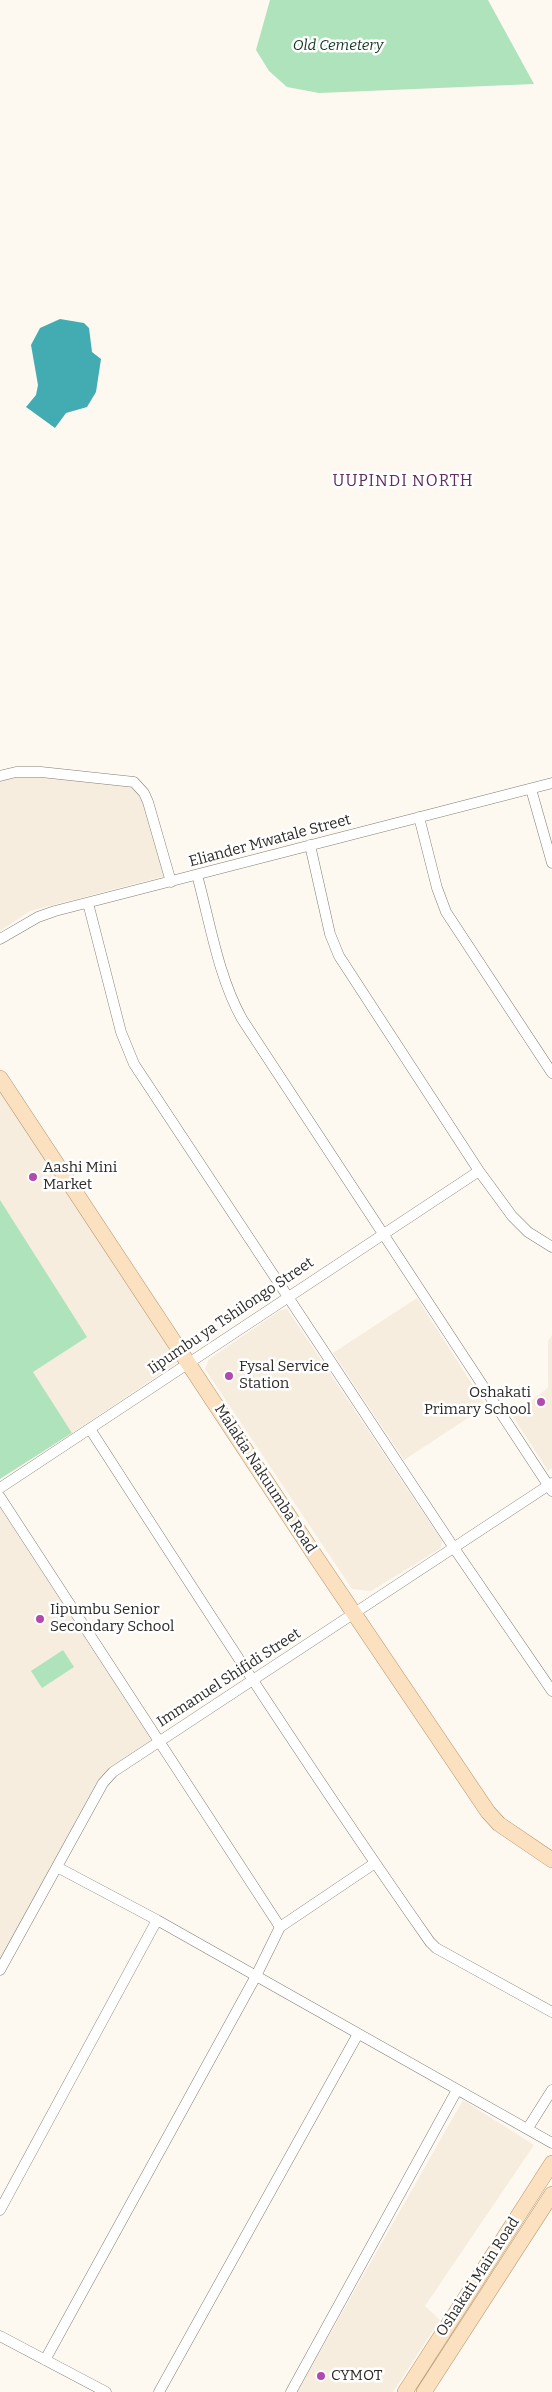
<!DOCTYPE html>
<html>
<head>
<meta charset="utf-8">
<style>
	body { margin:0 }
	canvas { display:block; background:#fdf8f0 }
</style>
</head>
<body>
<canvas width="552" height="2392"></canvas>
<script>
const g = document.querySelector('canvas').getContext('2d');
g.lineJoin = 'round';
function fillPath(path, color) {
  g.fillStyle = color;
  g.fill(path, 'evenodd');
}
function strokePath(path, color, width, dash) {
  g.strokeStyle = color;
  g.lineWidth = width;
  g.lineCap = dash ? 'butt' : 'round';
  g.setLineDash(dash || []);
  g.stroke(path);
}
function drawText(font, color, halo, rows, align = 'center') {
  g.font = font + ' Bitter,serif';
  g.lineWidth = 5;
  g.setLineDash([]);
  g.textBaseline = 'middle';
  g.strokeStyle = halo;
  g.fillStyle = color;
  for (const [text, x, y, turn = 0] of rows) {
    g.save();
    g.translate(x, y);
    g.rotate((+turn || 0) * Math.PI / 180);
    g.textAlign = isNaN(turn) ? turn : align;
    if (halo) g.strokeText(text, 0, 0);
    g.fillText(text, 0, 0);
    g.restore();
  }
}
fillPath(new Path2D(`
	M41,772L140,787L169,875L30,911L0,931V780Z
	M0,1089L181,1360L72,1433L33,1372L0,1200Z
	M417,1298L486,1406L404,1460L333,1353Z
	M287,1309L442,1541L441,1548L371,1591L352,1589L205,1369L209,1359L281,1310Z
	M552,1335V1468L548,1471L512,1415L548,1388V1341Z
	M0,1497L161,1741L113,1772L0,1970Z
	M463,2100L534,2145L425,2306L440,2320L393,2392H297Z`), '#f6edde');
fillPath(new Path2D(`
	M270,0H488L534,84L319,93L287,87L269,71L256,50Z
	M0,1200L87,1337L33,1372L72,1433L0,1479Z
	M63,1650L74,1667L42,1688L31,1671Z`), '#afe3bb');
fillPath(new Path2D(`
	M60,319L84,323L89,328L92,352L101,359L96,392L87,407L66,413L55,428L26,407L36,395L38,385L31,345L40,328Z`), '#42acb2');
const minor = new Path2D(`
	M0,776L16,772H41L134,782L144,793L148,802L171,882
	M531,789L552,863
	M419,817L437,888L446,912L552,1073
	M310,845L330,934L339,956L479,1171L512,1216L528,1232L552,1247
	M197,875C210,922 218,976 242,1019L552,1491
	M88,903L121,1032L134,1064L454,1548L552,1691
	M0,939L38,917L55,911L552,783
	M90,1429C201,1601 312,1774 430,1942L436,1948L552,2012
	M0,1488L479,1171
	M0,1497L280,1927L256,1976L45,2360
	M57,1867L157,1920L552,2143
	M280,1927L375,1863
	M0,1970L103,1783L113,1772L552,1483
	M528,2128L552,2090
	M0,2210L157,1920
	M0,2336L106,2392
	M159,2392L358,2034
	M291,2392L457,2090`);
const primary = new Path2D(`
	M0,1078L316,1557L488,1812L499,1824L552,1860
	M405,2392L552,2163
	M424,2392L552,2194`);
strokePath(minor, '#827e77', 11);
strokePath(primary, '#b2946e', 16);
strokePath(minor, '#fff', 10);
strokePath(primary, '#fbe1bf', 15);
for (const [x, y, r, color] of [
	[33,1177,5,"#af4aaf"],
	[229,1376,5,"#af4aaf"],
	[541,1402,5,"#af4aaf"],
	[40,1619,5,"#af4aaf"],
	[321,2376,5,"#af4aaf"]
]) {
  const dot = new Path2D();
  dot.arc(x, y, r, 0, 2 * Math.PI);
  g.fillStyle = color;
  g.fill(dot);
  strokePath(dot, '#fff', 2);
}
drawText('italic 15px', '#153820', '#fff', [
	["Old Cemetery",338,46]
]);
drawText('15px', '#2d2b28', '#fff', [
	["Eliander Mwatale Street",270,841,-15],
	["Iipumbu ya Tshilongo Street",231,1316,-34],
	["Malakia Nakuumba Road",265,1479,57],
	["Immanuel Shifidi Street",229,1678,-33],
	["Oshakati Main Road",478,2277,-57]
]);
drawText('15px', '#2d2b28', '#fff', [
	["Aashi Mini",43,1168],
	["Market",43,1185],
	["Fysal Service",239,1367],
	["Station",239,1384],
	["Oshakati",531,1393,"right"],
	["Primary School",531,1410,"right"],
	["Iipumbu Senior",50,1610],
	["Secondary School",50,1627],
	["CYMOT",331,2376]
], 'left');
g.letterSpacing = '1px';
drawText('16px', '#5e2c5d', '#fff', [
	["UUPINDI NORTH",403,482]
]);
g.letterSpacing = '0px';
</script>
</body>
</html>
